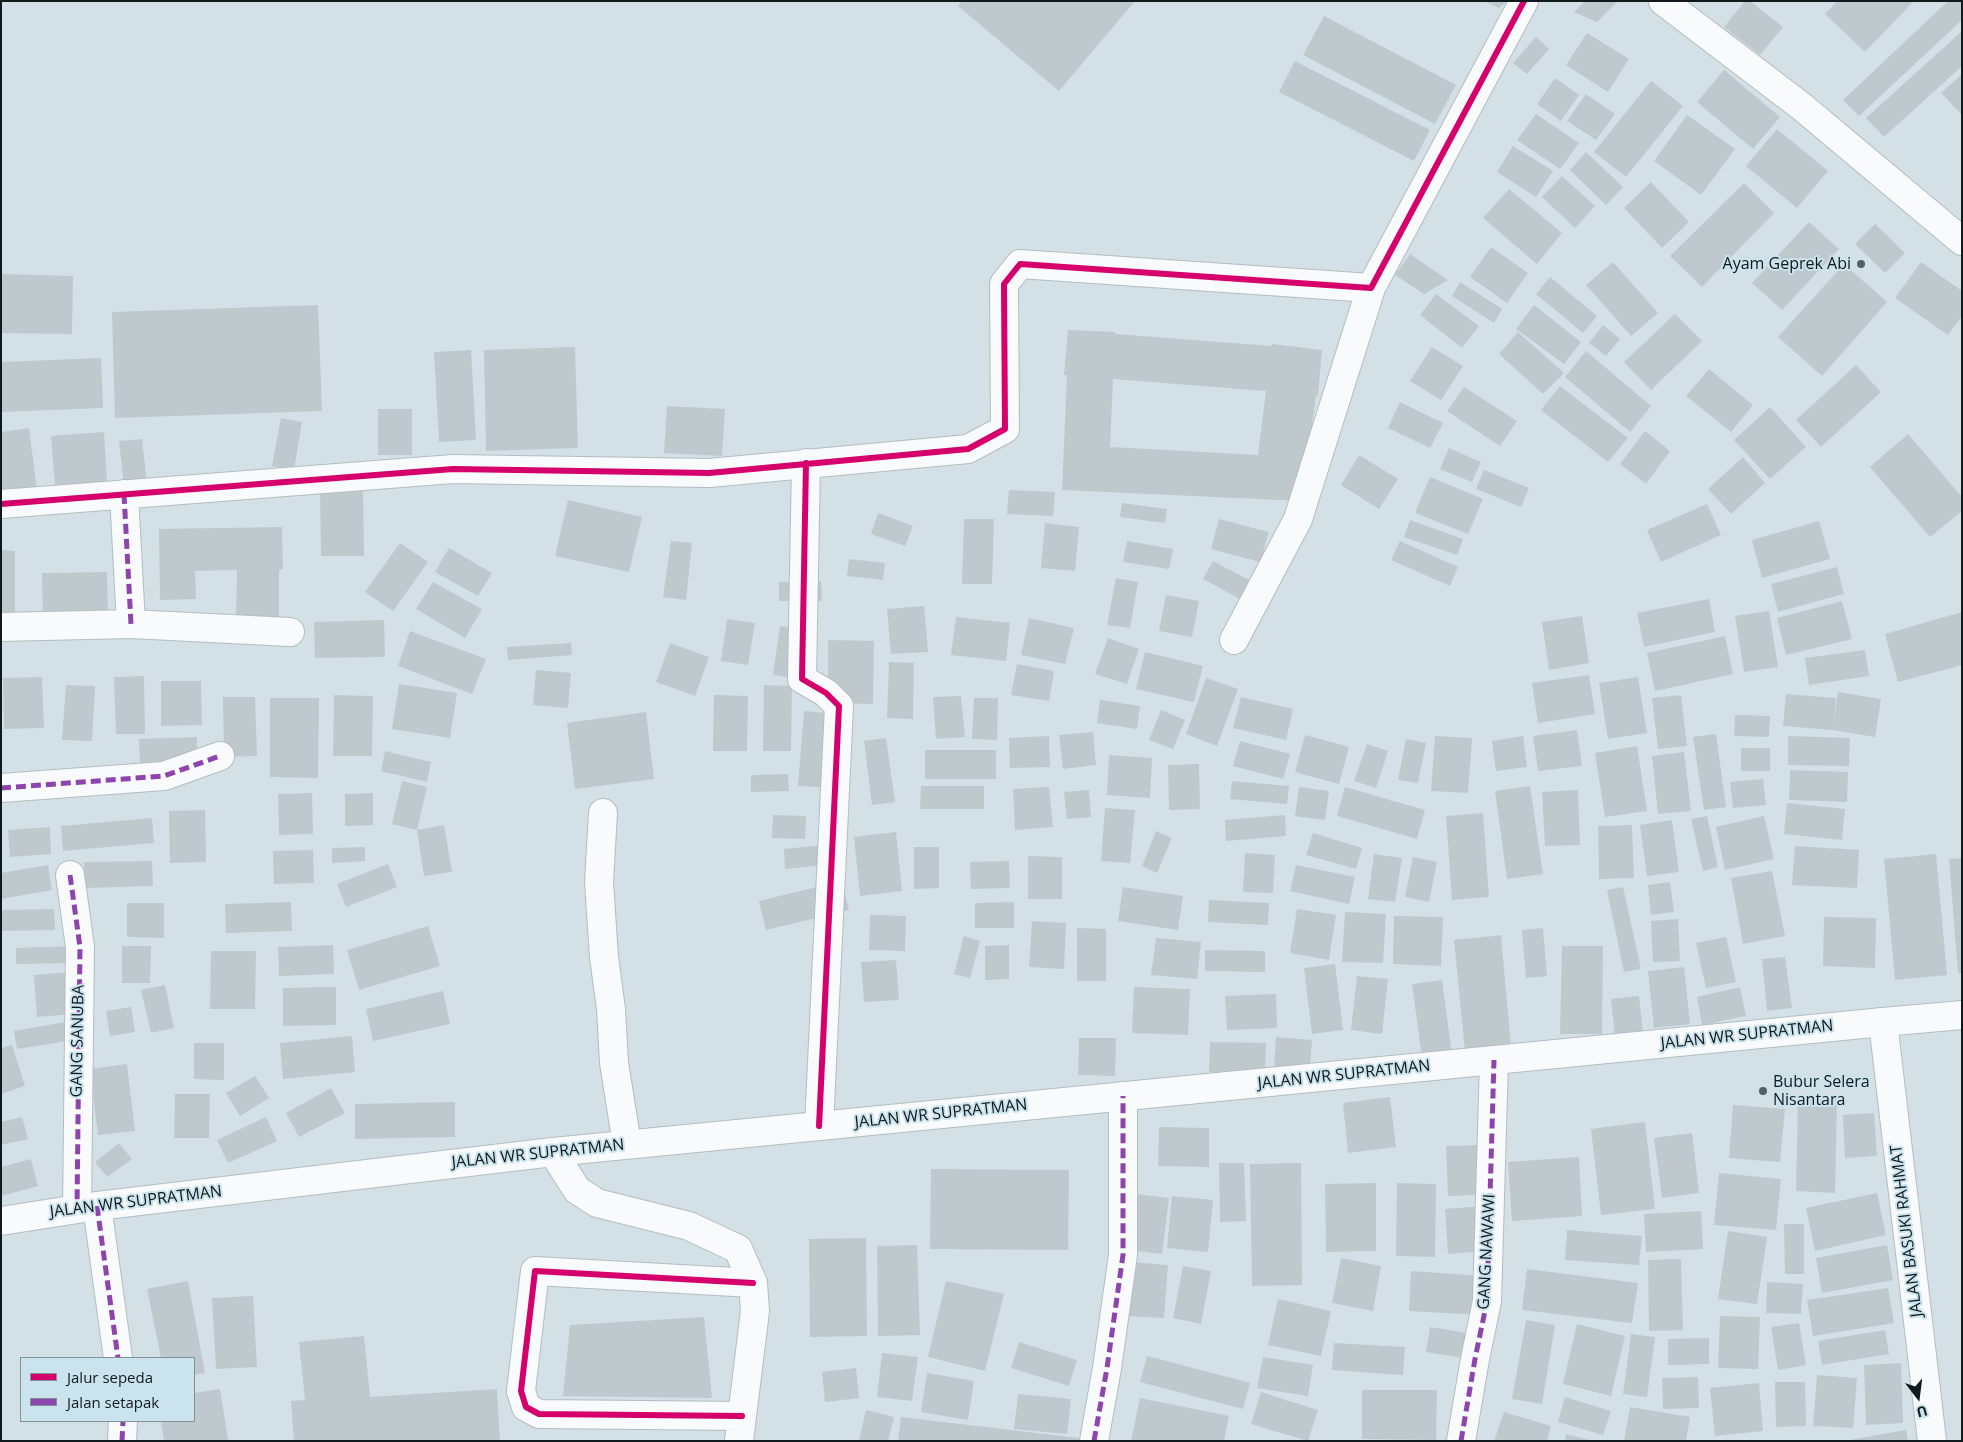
<!DOCTYPE html>
<html>
<head>
<meta charset="utf-8">
<style>
	body { margin:0 }
	#map { position:relative; width:1963px; height:1442px; overflow:hidden; background:#d3e0e5; font-family:"Open Sans",sans-serif }
	canvas { display:block }
	.frame { position:absolute; inset:0; border:2px solid #10191c; pointer-events:none }
	.legend { position:absolute; left:20px; top:1357px; width:175px; height:65px; box-sizing:border-box; background:#cbe3ed; border:1px solid #809299; margin:0; padding:6px 9px; list-style:none; font-size:15px; color:#10191c }
	.legend li { display:flex; align-items:center; gap:10px; height:25px }
	.legend b { width:25px; border:1px solid #809299 }
	.north { position:absolute; left:1893px; top:1372px; width:50px; height:50px; -webkit-text-stroke:4px #cbe3ed; paint-order:stroke; rotate:165deg; font-size:14px; font-weight:700; line-height:20px; text-align:center; color:#10191c }
	.north::after { content:''; display:block; margin:auto; width:18px; height:22px; background:#10191c; clip-path:polygon(50% 0,100% 100%,50% 72%,0 100%) }
</style>
</head>
<body>
<div id="map">
<canvas width="1963" height="1442"></canvas>
<div class="frame"></div>
<ul class="legend">
<li><b style="height:6px;background:#d6006c"></b>Jalur sepeda</li>
<li><b style="height:6px;background:#8e44ad"></b>Jalan setapak</li>
</ul>
<div class="north">U</div>
</div>
<script>
const g = document.querySelector('canvas').getContext('2d');
g.lineJoin = 'round';
function fillPath(path, color) {
  g.fillStyle = color;
  g.fill(path, 'evenodd');
}
function strokePath(path, color, width, dash) {
  g.strokeStyle = color;
  g.lineWidth = width;
  g.lineCap = dash ? 'butt' : 'round';
  g.setLineDash(dash || []);
  g.stroke(path);
}
function drawText(font, color, halo, rows, align = 'center') {
  g.font = font + ' "Open Sans",sans-serif';
  g.lineWidth = 4;
  g.setLineDash([]);
  g.textBaseline = 'middle';
  g.strokeStyle = halo;
  g.fillStyle = color;
  for (const [text, x, y, turn = 0] of rows) {
    g.save();
    g.translate(x, y);
    g.rotate((+turn || 0) * Math.PI / 180);
    g.textAlign = isNaN(turn) ? turn : align;
    if (halo) g.strokeText(text, 0, 0);
    g.fillText(text, 0, 0);
    g.restore();
  }
}
fillPath(new Path2D(`
	M962,1H1135L1059,91L958,6Z
	M1484,1H1507L1499,8Z
	M1585,1H1618L1597,22L1574,12Z
	M1745,1H1750L1783,27L1760,55L1724,27Z
	M1837,1H1914L1865,52L1825,14Z
	M1948,1H1962V20L1859,116L1843,100Z
	M1324,16L1456,85L1435,124L1303,55Z
	M1962,31V66L1884,137L1866,118Z
	M1587,33L1629,59L1608,92L1566,65Z
	M1536,37L1549,49L1527,74L1513,63Z
	M1295,61L1430,130L1414,161L1279,92Z
	M1724,70L1780,117L1753,149L1697,102Z
	M1962,74V115L1941,93Z
	M1555,78L1579,95L1561,121L1537,104Z
	M1651,81L1683,106L1626,177L1594,152Z
	M1586,94L1615,114L1596,140L1567,121Z
	M1536,114L1579,143L1560,169L1517,140Z
	M1687,115L1735,149L1701,195L1654,161Z
	M1777,129L1828,171L1797,208L1746,166Z
	M1513,146L1553,171L1536,197L1497,172Z
	M1586,152L1623,187L1606,205L1570,170Z
	M1562,176L1595,206L1575,228L1542,197Z
	M1651,182L1689,222L1662,248L1624,208Z
	M1744,183L1774,213L1702,287L1670,256Z
	M1509,189L1562,233L1537,264L1483,218Z
	M1809,222L1839,249L1782,310L1752,283Z
	M1875,224L1905,253L1885,273L1855,244Z
	M1491,247L1528,273L1507,303L1470,277Z
	M1410,254L1448,280L1424,294L1395,275Z
	M1613,262L1658,313L1631,336L1586,285Z
	M1921,262L1962,291V316L1948,335L1895,298Z
	M1844,264L1887,302L1822,376L1778,337Z
	M1,274L73,276L72,334L1,333Z
	M1550,277L1597,316L1583,333L1536,294Z
	M1460,282L1502,309L1494,323L1452,296Z
	M1436,294L1479,326L1462,348L1420,315Z
	M318,305L322,411L115,418L112,312Z
	M1534,305L1581,342L1564,364L1516,329Z
	M1675,314L1702,341L1651,390L1624,362Z
	M1603,325L1620,339L1606,356L1589,343Z
	M1068,330L1115,332V334L1271,346L1272,344L1322,350L1318,395H1316L1302,501L1062,490L1067,375H1064ZM1113,379L1266,391L1258,455L1110,447Z
	M1518,332L1564,373L1543,394L1499,354Z
	M575,347L578,448L486,451L484,350Z
	M1432,347L1463,366L1441,400L1410,381Z
	M471,350L476,440L439,442L434,352Z
	M1586,351L1651,406L1630,432L1565,377Z
	M101,358L103,408L1,412V362Z
	M1856,365L1881,392L1821,447L1796,420Z
	M1709,369L1753,405L1731,432L1686,396Z
	M1560,386L1628,438L1608,462L1541,410Z
	M1464,387L1517,421L1500,446L1447,411Z
	M1400,402L1443,423L1430,448L1388,428Z
	M667,406L725,409L722,456L664,453Z
	M1770,407L1806,447L1770,479L1734,440Z
	M378,409H412V455H378Z
	M281,418L302,422L294,470L272,466Z
	M29,428L37,490L1,494V432Z
	M1645,431L1670,451L1646,484L1620,464Z
	M104,432L107,482L55,485L51,436Z
	M1908,434L1962,497V511L1930,537L1870,467Z
	M142,439L147,483L124,486L119,441Z
	M1449,448L1481,462L1472,482L1440,469Z
	M1359,455L1398,479L1379,509L1341,485Z
	M1743,457L1765,483L1731,514L1708,489Z
	M1484,470L1529,488L1521,507L1476,489Z
	M1430,477L1483,499L1468,534L1415,513Z
	M363,489L364,556H321L320,490Z
	M1009,490L1055,492L1053,516L1007,514Z
	M568,500L642,517L629,572L555,556Z
	M1122,503L1167,509L1165,523L1120,517Z
	M1707,504L1721,535L1661,562L1647,530Z
	M878,513L913,526L905,546L871,534Z
	M964,519H994L992,584H962Z
	M1219,519L1269,532L1260,562L1211,549Z
	M1410,520L1463,539L1457,555L1404,537Z
	M1819,521L1830,559L1762,578L1752,540Z
	M1045,523L1079,527L1075,571L1041,568Z
	M282,527L283,569L279,570V619H236L237,570L195,571L196,599L160,600L159,529Z
	M671,541L692,543L686,600L663,597Z
	M1127,541L1173,549L1169,569L1123,562Z
	M1400,541L1458,567L1450,586L1391,560Z
	M400,543L428,562L393,611L365,592Z
	M449,548L492,573L478,596L435,572Z
	M1,550L15,551V619H1Z
	M849,559L885,563L883,580L847,576Z
	M1213,561L1251,581L1240,599L1203,579Z
	M1837,567L1844,594L1778,612L1771,584Z
	M107,572L108,621L43,622L42,573Z
	M1116,578L1138,582L1130,628L1107,625Z
	M821,581L822,601H779V582Z
	M433,582L482,609L465,638L416,609Z
	M1166,595L1199,601L1192,637L1159,631Z
	M1709,599L1715,632L1644,647L1637,613Z
	M1842,601L1852,639L1786,655L1777,618Z
	M924,606L928,652L891,654L887,609Z
	M1769,611L1778,667L1744,672L1735,616Z
	M1962,612V665L1898,682L1885,634Z
	M1582,616L1589,663L1549,670L1542,622Z
	M956,617L1010,623L1006,661L951,655Z
	M1029,618L1074,628L1065,664L1021,655Z
	M727,619L755,623L748,665L721,661Z
	M384,620L385,657L315,658L314,622Z
	M780,626L816,631L809,680L773,675Z
	M410,631L486,659L472,694L398,666Z
	M1725,636L1733,674L1655,691L1647,653Z
	M1108,638L1139,649L1127,684L1095,674Z
	M828,640L874,641L873,704L828,703Z
	M571,643L572,655L508,660L507,647Z
	M670,643L709,657L695,696L656,682Z
	M1865,650L1869,676L1809,685L1805,658Z
	M1145,652L1203,666L1194,702L1136,689Z
	M889,662L914,663L913,719L887,718Z
	M1017,664L1054,671L1049,701L1011,695Z
	M536,670L571,673L568,708L533,705Z
	M1589,675L1595,714L1538,723L1532,683Z
	M144,676L145,734H116L114,677Z
	M42,677L44,728L4,729L3,678Z
	M1638,677L1647,733L1608,739L1599,683Z
	M1206,678L1238,689L1217,746L1186,734Z
	M161,681H201L202,725L161,726Z
	M399,684L457,693L450,738L392,729Z
	M66,685L95,686L92,741L62,740Z
	M764,685L792,686L791,751H763Z
	M1838,692L1881,699L1875,737L1832,730L1783,726L1786,694L1836,698L1834,723Z
	M334,695L373,696L372,756H333Z
	M714,695L748,696L747,751H713Z
	M1681,695L1687,746L1658,749L1652,698Z
	M961,696L965,737L936,739L933,697Z
	M223,697H255L257,756L224,757Z
	M1241,697L1293,709L1286,740L1233,728Z
	M270,698H319L318,778L270,777Z
	M974,698H998L997,740L972,739Z
	M1100,700L1140,706L1137,729L1097,723Z
	M1161,710L1185,720L1173,749L1149,740Z
	M804,711L840,714L835,788L798,786Z
	M646,712L654,779L575,789L567,723Z
	M1735,715L1770,716L1769,737L1734,736Z
	M1577,730L1582,766L1538,771L1533,736Z
	M1093,732L1096,765L1063,769L1059,735Z
	M1716,734L1726,807L1704,810L1693,737Z
	M1305,735L1349,747L1339,784L1295,772Z
	M1049,736L1050,767L1010,768L1009,738Z
	M1435,736L1472,738L1468,793L1431,791Z
	M1523,736L1527,767L1496,771L1492,741Z
	M1788,736L1850,738L1849,766L1788,765Z
	M197,737V764L140,765L139,739Z
	M886,738L895,802L872,805L864,741Z
	M1406,739L1426,743L1418,783L1398,780Z
	M1240,741L1290,754L1283,779L1233,766Z
	M1367,744L1388,751L1376,788L1354,781Z
	M1637,746L1647,811L1605,817L1595,753Z
	M1741,748H1770V771H1741Z
	M925,750H996V779H925Z
	M385,751L431,762L427,782L381,771Z
	M1684,752L1691,811L1658,814L1652,756Z
	M1109,755L1152,758L1150,798L1107,795Z
	M1199,764L1200,809L1169,810L1168,765Z
	M1790,770L1848,772L1847,802L1789,800Z
	M788,774L789,791L751,792V775Z
	M1763,779L1766,805L1733,808L1730,782Z
	M402,781L427,787L417,830L392,824Z
	M1232,781L1289,786L1287,804L1230,799Z
	M921,786H984V809H920Z
	M1530,786L1543,874L1507,879L1495,791Z
	M1049,787L1053,827L1015,830L1013,789Z
	M1299,787L1329,791L1325,820L1295,816Z
	M1345,787L1425,810L1417,839L1337,816Z
	M1089,790L1091,817L1067,819L1064,792Z
	M1578,790L1580,845L1545,846L1542,792Z
	M312,793L313,834L279,835L278,794Z
	M373,793V825L345,826V794Z
	M1787,803L1845,809L1842,840L1784,834Z
	M1105,808L1135,810L1130,863L1101,861Z
	M205,810L206,862L170,863L169,811Z
	M1483,813L1489,897L1452,900L1446,816Z
	M773,815L806,816L805,839L772,838Z
	M1285,815L1286,836L1226,841L1225,820Z
	M1707,816L1718,867L1703,871L1691,819Z
	M1764,816L1774,859L1725,870L1716,827Z
	M152,818L154,843L63,851L61,826Z
	M1672,820L1679,872L1647,876L1640,825Z
	M444,825L452,872L424,876L417,830Z
	M1632,825L1634,878L1599,879L1598,826Z
	M50,827L51,854L10,857L8,830Z
	M1156,831L1172,838L1157,873L1142,866Z
	M896,832L902,891L860,896L854,837Z
	M1313,833L1362,848L1356,869L1306,855Z
	M844,843L846,863L785,869L784,849Z
	M1795,846L1859,850L1857,888L1792,885Z
	M365,847V861L332,863V848Z
	M914,847H939V888L914,889Z
	M313,850L314,883L274,884L273,851Z
	M1245,853L1275,855L1273,893L1243,892Z
	M1374,854L1402,858L1395,902L1368,899Z
	M1936,854L1947,975L1895,980L1884,859Z
	M1028,856L1062,857V899H1028Z
	M1413,857L1437,862L1429,902L1405,897Z
	M1962,858V973H1958L1949,859Z
	M152,861L153,886L84,888V862Z
	M1009,861L1010,888L971,889L970,862Z
	M388,864L397,887L346,907L337,884Z
	M48,865L52,890L1,899V873Z
	M1296,865L1355,877L1349,904L1290,891Z
	M1772,871L1785,936L1743,944L1731,878Z
	M842,881L849,910L766,930L759,901Z
	M1670,882L1674,912L1651,915L1648,885Z
	M1123,887L1183,896L1178,930L1118,921Z
	M1623,887L1641,969L1624,972L1607,890Z
	M1209,900L1269,903L1268,925L1208,922Z
	M291,902L292,931L226,933L225,904Z
	M1014,902V928H975V903Z
	M127,903H164V938L127,937Z
	M54,909L55,930L1,931V910Z
	M1297,909L1336,915L1329,960L1290,953Z
	M1345,912L1386,914L1383,963L1342,962Z
	M870,915L906,916L905,951L869,950Z
	M1394,916L1443,917L1441,966L1393,964Z
	M1824,917L1876,918L1875,968L1823,966Z
	M1678,919L1680,961L1653,962L1651,921Z
	M1032,921L1066,923L1064,969L1029,967Z
	M428,926L440,966L359,990L347,950Z
	M1077,928L1106,929V981H1077Z
	M1543,928L1547,976L1526,978L1522,930Z
	M1501,935L1511,1047L1465,1052L1454,940Z
	M964,936L980,941L970,978L954,974Z
	M1726,937L1736,982L1706,988L1696,943Z
	M1156,938L1201,942L1197,979L1151,975Z
	M333,945L334,974L279,976L278,947Z
	M1009,945V979L985,980V946Z
	M77,946V963L16,964V948Z
	M122,946H151L150,983H122Z
	M1562,946H1603L1602,1034H1560Z
	M1205,950L1265,951V972L1205,971Z
	M211,951H256L255,1009H210Z
	M1785,957L1792,1008L1767,1011L1762,959Z
	M896,960L899,1000L864,1002L861,962Z
	M1335,964L1343,1030L1312,1034L1304,968Z
	M1684,967L1690,1024L1654,1028L1648,971Z
	M71,972L74,1014L37,1017L34,975Z
	M1357,976L1388,979L1382,1034L1351,1030Z
	M1442,980L1452,1055L1422,1058L1412,984Z
	M165,985L174,1028L151,1033L141,990Z
	M336,987V1025L283,1026V988Z
	M1134,987L1190,989L1188,1035L1132,1033Z
	M1740,987L1746,1016L1702,1025L1697,997Z
	M443,991L450,1024L373,1041L366,1009Z
	M1276,994L1277,1028L1227,1030L1225,996Z
	M1639,996L1643,1033L1615,1036L1611,999Z
	M131,1007L135,1032L110,1036L106,1011Z
	M65,1022L68,1041L17,1049L14,1031Z
	M352,1036L355,1072L283,1079L280,1043Z
	M1276,1037L1312,1040L1310,1069L1274,1067Z
	M1079,1038H1116L1115,1076L1078,1075Z
	M1210,1042L1266,1043L1265,1074L1209,1072Z
	M194,1043H224V1080L194,1079Z
	M12,1045L25,1086L1,1094V1048Z
	M127,1064L135,1131L98,1135L90,1069Z
	M255,1076L269,1098L240,1116L226,1093Z
	M331,1088L345,1113L299,1137L286,1113Z
	M175,1094H210L209,1138H174Z
	M1390,1097L1396,1147L1348,1153L1343,1103Z
	M1798,1097L1837,1098L1835,1193L1796,1191Z
	M455,1102V1137L355,1139V1104Z
	M1733,1105L1785,1109L1780,1162L1729,1158Z
	M1874,1113L1877,1156L1845,1158L1843,1115Z
	M22,1117L28,1139L1,1145V1122Z
	M266,1117L277,1141L228,1163L217,1140Z
	M1645,1122L1655,1209L1601,1215L1591,1129Z
	M1159,1127L1209,1128V1167L1158,1166Z
	M1692,1133L1699,1193L1662,1198L1654,1138Z
	M119,1143L132,1159L107,1177L95,1162Z
	M1480,1145L1481,1195L1448,1196L1446,1146Z
	M1579,1157L1582,1216L1512,1221L1508,1162Z
	M31,1159L38,1186L1,1196V1167Z
	M1219,1163H1244L1246,1221L1220,1222Z
	M1301,1163L1302,1285L1252,1286L1250,1164Z
	M931,1169L1069,1170L1068,1250L930,1249Z
	M1719,1173L1781,1179L1776,1230L1714,1225Z
	M1376,1183V1251L1326,1252L1325,1184Z
	M1397,1183L1436,1184L1435,1257L1396,1256Z
	M1877,1193L1886,1235L1815,1251L1806,1208Z
	M1136,1194L1169,1198L1162,1254L1129,1250Z
	M1172,1196L1213,1200L1208,1252L1167,1248Z
	M1483,1206L1486,1251L1448,1254L1445,1209Z
	M1701,1211L1703,1249L1646,1252L1644,1214Z
	M1784,1224H1804V1274H1785Z
	M1567,1230L1642,1236L1639,1265L1565,1260Z
	M1728,1231L1767,1237L1757,1304L1718,1299Z
	M866,1238L867,1336L810,1337L809,1239Z
	M917,1245L920,1335L878,1336L877,1246Z
	M1887,1245L1893,1280L1822,1293L1816,1258Z
	M1341,1258L1381,1266L1373,1311L1332,1303Z
	M1681,1259L1683,1330L1649,1331L1648,1260Z
	M1130,1262L1168,1265L1164,1318L1126,1316Z
	M1183,1266L1211,1271L1201,1324L1173,1318Z
	M1527,1269L1638,1283L1632,1323L1522,1310Z
	M1411,1271L1482,1276L1479,1315L1409,1311Z
	M188,1281L205,1373L194,1375V1358H161L147,1289Z
	M946,1281L1004,1294L985,1371L928,1357Z
	M1767,1282L1803,1284L1801,1314L1766,1313Z
	M1888,1288L1894,1323L1813,1336L1807,1300Z
	M253,1296L257,1367L216,1369L212,1298Z
	M1278,1299L1331,1311L1321,1356L1268,1345Z
	M1720,1316L1760,1317L1758,1369L1718,1368Z
	M704,1317L712,1398L563,1396L570,1325Z
	M1526,1320L1555,1325L1542,1404L1512,1399Z
	M1799,1323L1806,1365L1778,1370L1771,1327Z
	M1577,1324L1625,1336L1611,1396L1563,1384Z
	M1430,1327L1474,1334L1470,1359L1426,1352Z
	M1885,1330L1889,1354L1822,1365L1818,1341Z
	M1631,1334L1655,1337L1647,1397L1623,1394Z
	M364,1336L370,1397L497,1389L500,1441H294L291,1401L305,1400L299,1342Z
	M1709,1338V1364L1668,1365V1339Z
	M1019,1342L1077,1360L1069,1386L1011,1368Z
	M1334,1343L1405,1347L1403,1375L1332,1370Z
	M882,1353L918,1357L912,1401L877,1397Z
	M1147,1356L1250,1383L1243,1409L1140,1382Z
	M1263,1357L1313,1365L1308,1396L1257,1388Z
	M1901,1363L1903,1423L1866,1425L1864,1365Z
	M856,1368L859,1398L825,1402L822,1372Z
	M927,1373L974,1381L968,1420L921,1412Z
	M1817,1375L1857,1378L1853,1428L1813,1426Z
	M1698,1377L1699,1408L1663,1409L1662,1378Z
	M1775,1382H1805L1806,1426L1776,1427Z
	M1759,1383L1763,1431L1715,1436L1710,1388Z
	M220,1389L228,1440L164,1441L161,1421H194V1393Z
	M1362,1390H1437L1436,1440L1362,1439Z
	M1261,1392L1318,1410L1308,1441L1251,1424Z
	M1018,1394L1071,1399L1067,1434L1014,1429Z
	M1565,1397L1611,1411L1603,1435L1558,1422Z
	M1140,1398L1229,1416L1224,1441H1131Z
	M1630,1407L1690,1417L1686,1441H1624Z
	M866,1410L894,1417L888,1441H859Z
	M1504,1412L1551,1426L1547,1441H1494Z
	M901,1417L1079,1438V1441H898Z
	M1906,1430L1908,1441H1850V1440Z
	M1566,1434L1590,1440V1441H1565Z`), '#bfc9cd');
const minor = new Path2D(`
	M1663,1L1801,106L1962,241
	M806,463L802,679L826,693L839,706L819,1126
	M124,494L131,624
	M1,504L453,469L709,473L968,449L1005,429L1004,284L1020,264L1371,288L1524,1
	M1,627L131,624L290,632
	M1234,640L1298,519L1371,288
	M1,788L164,776L220,756
	M603,813L599,882L604,957L611,1009L614,1063L627,1144
	M70,875L80,947L77,1209
	M1883,1022L1962,1015
	M553,1152L577,1190L597,1203L689,1226L738,1249L753,1283L755,1311L739,1441
	M97,1206L118,1358
	M742,1416L539,1414L526,1407L521,1391L535,1271L753,1283
	M122,1441L123,1421
	M1094,1441L1107,1368L1123,1255V1096
	M1461,1441L1475,1359L1487,1301L1494,1060`);
const major = new Path2D(`
	M1,1221L97,1206L553,1152L1883,1022L1932,1441`);
strokePath(minor, '#b2bdc1', 30);
strokePath(major, '#b2bdc1', 30);
strokePath(minor, '#f8fafb', 28);
strokePath(major, '#f8fafb', 28);
strokePath(new Path2D(`
	M124,494L131,624
	M1,788L164,776L220,756
	M70,875L80,947L77,1209
	M97,1206L118,1358
	M122,1441L123,1421
	M1094,1441L1107,1368L1123,1255V1096
	M1461,1441L1475,1359L1487,1301L1494,1060`), '#8e44ad', 5, [10, 5]);
strokePath(new Path2D(`
	M806,463L802,679L826,693L839,706L819,1126
	M1,504L453,469L709,473L968,449L1005,429L1004,284L1020,264L1371,288L1524,1
	M742,1416L539,1414L526,1407L521,1391L535,1271L753,1283`), '#d6006c', 6);
for (const [x, y, r, color] of [
	[1861,264,5,"#545f62"],
	[1763,1091,5,"#545f62"]
]) {
  const dot = new Path2D();
  dot.arc(x, y, r, 0, 2 * Math.PI);
  g.fillStyle = color;
  g.fill(dot);
  strokePath(dot, '#cbe3ed', 2);
}
drawText('16px', '#10191c', '#cbe3ed', [
	["Ayam Geprek Abi",1851,264],
	["Bubur Selera",1773,1082,"left"],
	["Nisantara",1773,1100,"left"]
], 'right');
drawText('16px', '#10191c', '#cbe3ed', [
	["JALAN WR SUPRATMAN",1747,1035,-6],
	["GANG SANUBA",78,1041,-89],
	["JALAN WR SUPRATMAN",1344,1075,-6],
	["JALAN WR SUPRATMAN",941,1114,-6],
	["JALAN WR SUPRATMAN",538,1154,-6],
	["JALAN WR SUPRATMAN",136,1202,-7],
	["JALAN BASUKI RAHMAT",1907,1231,-97],
	["GANG NAWAWI",1487,1252,-87]
]);
</script>
</body>
</html>
